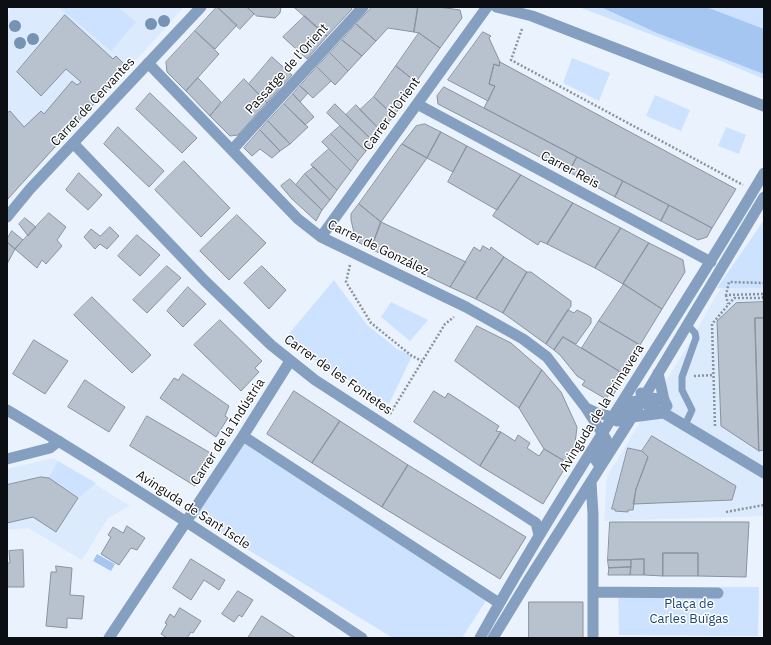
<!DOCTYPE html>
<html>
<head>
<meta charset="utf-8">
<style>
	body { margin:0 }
	#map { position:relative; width:771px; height:645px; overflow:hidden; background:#eaf3fd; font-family:"IBM Plex Sans",sans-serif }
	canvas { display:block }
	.frame { position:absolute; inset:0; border:8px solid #0b0e12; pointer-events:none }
</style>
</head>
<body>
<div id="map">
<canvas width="771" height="645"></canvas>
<div class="frame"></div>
</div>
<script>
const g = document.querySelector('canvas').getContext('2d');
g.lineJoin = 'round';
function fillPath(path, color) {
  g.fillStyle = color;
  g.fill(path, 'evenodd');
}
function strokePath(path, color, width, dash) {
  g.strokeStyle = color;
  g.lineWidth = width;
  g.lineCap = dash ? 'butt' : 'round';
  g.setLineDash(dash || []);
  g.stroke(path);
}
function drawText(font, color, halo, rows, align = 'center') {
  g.font = font + ' "IBM Plex Sans",sans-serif';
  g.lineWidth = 3;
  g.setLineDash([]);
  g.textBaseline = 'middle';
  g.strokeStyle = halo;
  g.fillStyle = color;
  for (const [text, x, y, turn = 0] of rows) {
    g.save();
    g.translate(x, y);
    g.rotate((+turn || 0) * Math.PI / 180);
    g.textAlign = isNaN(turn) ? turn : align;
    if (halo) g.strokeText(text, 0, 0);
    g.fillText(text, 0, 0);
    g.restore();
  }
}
fillPath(new Path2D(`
	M10,7H184L143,53L127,67L107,93L7,200V23Z
	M764,223V516L604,521L607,476L690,342L714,299Z
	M53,458L130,506L108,518L82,560L28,528L7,530V469Z`), '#dbeafd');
fillPath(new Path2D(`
	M59,7H118L136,22L111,51Z
	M579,7H764V79L726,63Z
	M572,58L610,73L599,101L563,83Z
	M655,95L690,110L681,131L646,116Z
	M726,127L746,135L739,154L718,146Z
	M764,220V288H717Z
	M334,280L367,325L397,349L412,356L389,404L283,341Z
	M391,302L428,320L410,341L381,317Z
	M243,436L489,596L462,638H393L191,515Z
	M58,461L96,483L78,498L49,478Z
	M618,587H759L758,636L619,635Z`), '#cce2fe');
fillPath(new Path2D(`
	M601,7H706L764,29V74L657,33Z
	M97,554L115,564L111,571L93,561Z`), '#a5c6f0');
const building = new Path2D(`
	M217,7L237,25L215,49L195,31Z
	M218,7H247L254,14L240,29Z
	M247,7H281L280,13L275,18L257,16Z
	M294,7H351L352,9L327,36Z
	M372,7H418L414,32L388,28L376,41L356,24Z
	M418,7H439L460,10L462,18L440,48L419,33L414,32Z
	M65,15L113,59L116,56L127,67L7,200V113L10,111L24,127L41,111L44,114L72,81L77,85L81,82L66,69L41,96L17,72Z
	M305,16L327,36L307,59L283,37Z
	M356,24L376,41L362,56L342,40Z
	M195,31L219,54L186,91L167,72L166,62Z
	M483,32L491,36L489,38L500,62L499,66L494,64L489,84L495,86L488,101L448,80Z
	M419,33L440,48L416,82L396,66Z
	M342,40L362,56L348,71L330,53Z
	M330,53L348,71L335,85L317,67Z
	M272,57L292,75L267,103L249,84Z
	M500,62L736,189L712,228L484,108L495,86L489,84L494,64L499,66Z
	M396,66L416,82L394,116L374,97Z
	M317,67L331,81L313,98L300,86Z
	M198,78L221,102L210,116L186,91Z
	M244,79L267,103L238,135L230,136L210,116Z
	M300,86L308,93L300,102L293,94Z
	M444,87L577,157L569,172L438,104L437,96Z
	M150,93L197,138L182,153L136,109Z
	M293,94L314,117L305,125L284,104Z
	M374,97L394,116L381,131L360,110Z
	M284,104L308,127L290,144L268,121Z
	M335,104L373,141L366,151L327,113Z
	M356,105L381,131L373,141L346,115Z
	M268,121L290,144L280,151L260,130Z
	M425,124L441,132L427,158L402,144L416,126Z
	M340,126L366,151L358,161L331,134Z
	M118,127L164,171L149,187L104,144Z
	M260,130L280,151L272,158L260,149L252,156L244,148Z
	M441,132L467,146L453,172L427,158Z
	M331,134L358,161L351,171L322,142Z
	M402,144L427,158L381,222L359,204Z
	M467,146L521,175L497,210L448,182Z
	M329,149L351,171L337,190L311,165Z
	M577,157L623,181L615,197L569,172Z
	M184,161L230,208L201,237L155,190Z
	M314,167L337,190L330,200L305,174Z
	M79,173L102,195L88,210L66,190Z
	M305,174L330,200L322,210L296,185Z
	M521,175L573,203L547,244L540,241L538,245L493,216Z
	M290,179L322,210L316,221L292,199L281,186Z
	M623,181L669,205L661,221L615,197Z
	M573,203L621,228L595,268L547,244Z
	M359,204L381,222L371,249L356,241L351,220V214Z
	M669,205L712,228L707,237L698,240L661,221Z
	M49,213L66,227L57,240L62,246L46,264L42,260L37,268L15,249Z
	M237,215L266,243L229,280L200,251Z
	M25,218L36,227L28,236L19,224Z
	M381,222L466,262L450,287L371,249Z
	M110,227L119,236L107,249L100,244L95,249L84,237L91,229L100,236Z
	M621,228L649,243L623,284L595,268Z
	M12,231L23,240L15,249L7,242V239Z
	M137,235L160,255L140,276L118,256Z
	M7,242L15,249L7,264Z
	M649,243L683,260L685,272L662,309L623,284Z
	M483,246L490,250L491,247L504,257L476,299L450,287L474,247L480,251Z
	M504,257L527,272L503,313L476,299Z
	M167,266L181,278L147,313L133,300Z
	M262,266L286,290L269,309L244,283Z
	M527,272H531L571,301V306L546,344L503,313Z
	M624,284L662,309L640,345L599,321Z
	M188,287L206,304L183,327L167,311Z
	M92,297L151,355L132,373L74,315Z
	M764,302V318H755L759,451L721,426L717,321L736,303Z
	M568,310L574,313L577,310L587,315L591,318V323L576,344L563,337L554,350L546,344Z
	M755,318H764V450L759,451Z
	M220,320L262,361L255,368L259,372L241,391L194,345Z
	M599,321L640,345L622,373L582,348Z
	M477,326L511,343L542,370L519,408L455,361Z
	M563,337L622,373L624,378L613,395L610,393L606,399L582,385L585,381L577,376L560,355L554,350Z
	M34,340L68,361L45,394L13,374Z
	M542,370L561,392L577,427L574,452L568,463L544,449L519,408Z
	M183,374L229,406L225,416L228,418L216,437L160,398L174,378L178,380Z
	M85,380L125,407L109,432L68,407Z
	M294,391L340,421L312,463L267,434Z
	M434,391L445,398L448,393L499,426L496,431L501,432L480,466L414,422Z
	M147,416L214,455L195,486L130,446Z
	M340,421L408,465L382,507L312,463Z
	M501,432L515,441L518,435L530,443L527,448L539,456L544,449L568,463L543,504L480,466Z
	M652,436L736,486L732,500L633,504L636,489L648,457L642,451Z
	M628,448L642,451L648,457L636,489L633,510H628V512L615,511V509H612Z
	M408,465L526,537L500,579L382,507Z
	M41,477L49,478L78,498L56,532L33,517L7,523V485Z
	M610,522H749L746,577L698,576V553H663V576L644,575V559L608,560Z
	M127,526L145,538L137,550L131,548L119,565L101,554L111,537L108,535L113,527L123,533Z
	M23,550L24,587H7V563H10L9,551Z
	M663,553H698V576H663Z
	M191,559L225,580L219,590L204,580L191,600L173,588Z
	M644,559V575H630L631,560Z
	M608,560H631V567L609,568Z
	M56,566L72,568L70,595L84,596L82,619L67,618V628L46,626L51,572H56Z
	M631,567L630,575H608L609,568Z
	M238,591L253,600L242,617L239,615L234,622L222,614Z
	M529,602H583V638H529Z
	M180,608L201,621L193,633L191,632L187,638H167L161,634L167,624L165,623L170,614L174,617Z
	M262,616L296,638H248Z`);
fillPath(building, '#b8c2cf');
strokePath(building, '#89929e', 1);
strokePath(new Path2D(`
	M522,29L511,60L743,185
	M350,265L346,282L371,323L412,356L422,361
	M726,295L728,304
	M763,298V294L726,295L729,282L764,283
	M694,376L714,375
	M390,414L445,324L454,317
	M715,426L712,324L734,298H764
	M726,512L764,505`), '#8b9299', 2.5, [2, 2]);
strokePath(new Path2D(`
	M685,425L692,410L682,390V377L696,338L695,333L687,324`), '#859fc1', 7);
strokePath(new Path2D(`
	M496,7L532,16L764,106
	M148,63L298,219L321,237L466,307L523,339L547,357L586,408L606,439L595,459L600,466
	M417,104L711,262
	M73,143L205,281L271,345L315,380L536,523L539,535
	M232,150L363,7
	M7,217L30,189L201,7
	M321,237L487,7
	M658,373L664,400L667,406
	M641,393L648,406L664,413L764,473
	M586,408L597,413L613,417
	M7,410C128,482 245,560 362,638
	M632,417L663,413
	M617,421L619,420L632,402L652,398L664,400
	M243,436L499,603
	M7,459L50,448L59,441
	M591,482L593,514V638
	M593,592L718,593
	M109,638L243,436L290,361
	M480,638C568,479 672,329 764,173
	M493,638L529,579L632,417L764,197`), '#859fc1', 11);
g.fillStyle = '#7793b4';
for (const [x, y] of [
	[164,21],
	[151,24],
	[15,26],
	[33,39],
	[20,43]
]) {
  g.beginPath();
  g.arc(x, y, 6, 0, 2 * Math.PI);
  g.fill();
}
drawText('13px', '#0b0e12', '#fff', [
	["Passatge de l'Orient",287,69,-48],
	["Carrer de Cervantes",93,102,-47],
	["Carrer d'Orient",392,114,-54],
	["Carrer Reis",570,170,28],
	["Carrer de González",378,248,26],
	["Carrer de les Fontetes",338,375,35],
	["Avinguda de la Primavera",602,408,-58],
	["Carrer de la Indústria",228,432,-57],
	["Avinguda de Sant Iscle",193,510,33]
]);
drawText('13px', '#194578', '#fff', [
	["Plaça de",689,604],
	["Carles Buïgas",689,619]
]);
</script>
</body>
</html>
